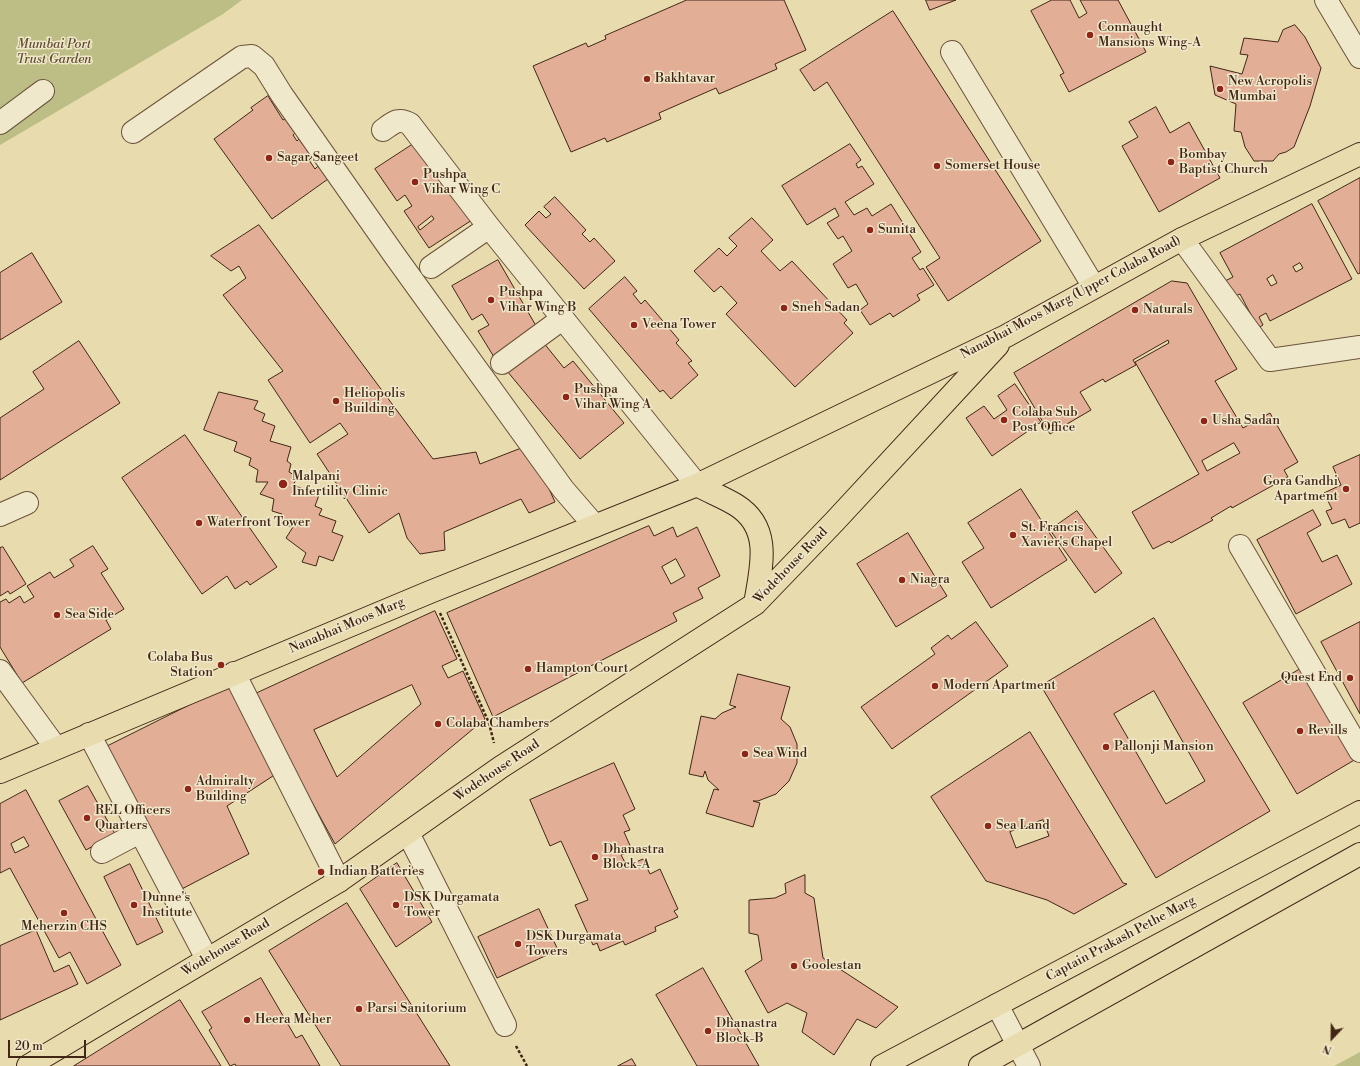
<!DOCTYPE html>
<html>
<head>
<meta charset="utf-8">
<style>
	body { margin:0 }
	#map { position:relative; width:1360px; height:1066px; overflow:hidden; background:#e8dbae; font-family:"Libre Bodoni",serif }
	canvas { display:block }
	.north { position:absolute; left:1312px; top:1018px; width:40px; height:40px; -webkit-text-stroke:3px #f0e8ca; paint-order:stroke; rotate:202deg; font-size:11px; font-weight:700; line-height:16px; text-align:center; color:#412616 }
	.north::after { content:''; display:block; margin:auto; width:14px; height:18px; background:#412616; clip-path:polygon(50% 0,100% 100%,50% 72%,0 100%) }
	.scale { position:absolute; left:8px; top:1040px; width:78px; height:18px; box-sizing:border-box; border:2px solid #412616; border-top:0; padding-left:5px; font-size:12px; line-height:14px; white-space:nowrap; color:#412616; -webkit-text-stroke:3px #f0e8ca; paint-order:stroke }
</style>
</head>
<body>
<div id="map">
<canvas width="1360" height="1066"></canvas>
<div class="north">N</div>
<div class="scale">20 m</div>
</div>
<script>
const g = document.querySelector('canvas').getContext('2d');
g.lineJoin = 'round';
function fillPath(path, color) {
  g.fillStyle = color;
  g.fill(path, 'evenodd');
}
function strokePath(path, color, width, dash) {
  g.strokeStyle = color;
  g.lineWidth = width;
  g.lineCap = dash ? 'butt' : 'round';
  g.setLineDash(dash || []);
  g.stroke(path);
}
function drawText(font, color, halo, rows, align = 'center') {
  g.font = font + ' "Libre Bodoni",serif';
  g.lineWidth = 3;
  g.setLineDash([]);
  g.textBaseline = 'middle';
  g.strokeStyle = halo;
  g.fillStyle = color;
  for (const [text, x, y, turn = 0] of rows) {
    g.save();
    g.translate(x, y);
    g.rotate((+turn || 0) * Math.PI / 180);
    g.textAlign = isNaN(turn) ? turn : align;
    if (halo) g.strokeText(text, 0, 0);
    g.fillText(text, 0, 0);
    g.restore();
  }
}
fillPath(new Path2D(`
	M0,0H242L223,14L0,145Z
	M1360,1052V1066H1334Z`), '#bdbe85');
const building = new Path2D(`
	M687,0H784L806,50L775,64L777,69L719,94L716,88L659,113L661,119L607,142L605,138L571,152L533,66L586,43L588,47L606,39L605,36Z
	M926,0H956L930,10Z
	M1052,0H1070L1079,18L1087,13L1080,0H1118L1146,52L1069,92L1060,75L1064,73L1031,11Z
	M893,11L1041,241L948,301L926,267L940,258L827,82L814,91L800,70Z
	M1295,25L1305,37L1321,68L1310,106L1294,147L1286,152L1279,154L1273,161H1254L1245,147L1241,132L1234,131L1236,104L1215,95L1210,66L1242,74L1248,55L1240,54L1244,38L1278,42L1283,30Z
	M268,96L283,120L285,119L295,133L293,135L297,141L299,139L312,157L309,160L315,169L318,166L328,179L272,219L214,139L253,110L251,108Z
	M1156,107L1170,133L1189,122L1220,178L1159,212L1122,146L1138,137L1129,122Z
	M418,141L472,220L429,248L404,211L412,206L405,195L397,201L375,169ZM432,216L434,219L420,230L418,227Z
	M850,144L861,160L856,164L858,168L862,166L874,184L845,202L854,215L867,208L872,216L891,204L921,252L912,258L920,270L923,268L934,285L917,295L920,300L893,317L890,313L870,325L860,310L868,304L856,284L848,288L833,264L852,251L843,236L838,239L827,223L839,216L835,208L807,225L782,186Z
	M1360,178V273L1358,274L1318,201Z
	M555,197L586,230L582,234L590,242L594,238L615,261L584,289L525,225L539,211L546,218L551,214L544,207Z
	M1312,204L1352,279L1270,321L1266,313L1259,317L1263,325L1258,328L1240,294L1231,298L1223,282L1233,277L1220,253ZM1300,263L1303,268L1296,272L1293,267ZM1273,275L1277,283L1271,286L1267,279Z
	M752,218L773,240L761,251L780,271L792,261L847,320L844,323L853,333L795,387L726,314L737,303L721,286L714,292L694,271L719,248L727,256L737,246L729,238Z
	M259,225L433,459L476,452L480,464L529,445L555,502L529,513L521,499L444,532L445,550L420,554L407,538L399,513L369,533L317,454L348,434L340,423L310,443L268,380L283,371L223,295L246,278L239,266L231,271L211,256Z
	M32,253L62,302L0,340V273Z
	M498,260L539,331L494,357L478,331L489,325L482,314L472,320L452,286Z
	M625,277L637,291L633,294L641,304L645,300L679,340L676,343L692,361L688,363L698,375L671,399L663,390L660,392L589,309Z
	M1172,281L1187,283L1237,369L1215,381L1243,428L1270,413L1298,462L1284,470L1288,477L1232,508L1231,506L1211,518L1213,520L1171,543L1169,541L1153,549L1132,512L1199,474L1135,362L1169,343L1168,340L1133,360L1136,365L1105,382L1103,379L1080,392L1091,410L1050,434L1014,373ZM1234,443L1240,453L1207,471L1202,461Z
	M79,341L120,403L0,480V418L44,389L33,372Z
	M543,342L564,368L573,361L624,423L580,459L507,371Z
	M1015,384L1041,422L992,456L966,418L984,406L994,419L1007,410L998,396Z
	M219,392L258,401L254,409L265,414L262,421L275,426L270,441L291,447L287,461L291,464L289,472L298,477L293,485L319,495L315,506L322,509L319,515L336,521L332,532L343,536L333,561L319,556L316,566L302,562L306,553L286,538L293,527L280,523L282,514L272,511L274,499L260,494L268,482H256L258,470L249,465L251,458L234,451L237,442L204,430Z
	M185,435L277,567L250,585L247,581L235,589L227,576L202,594L122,478Z
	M1360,455V523L1349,528L1345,519L1332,524L1326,511L1332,509L1324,493L1341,485L1333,467Z
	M1021,489L1067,560L991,608L962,562L984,548L968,523Z
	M1313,510L1321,525L1307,533L1322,562L1337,555L1352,584L1296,614L1257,540Z
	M1077,511L1122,573L1095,593L1050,530Z
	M649,526L654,536L673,527L677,537L697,527L720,576L698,588L703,598L673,613L677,621L493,717L447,613ZM676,559L685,576L671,584L662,567Z
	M908,533L947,596L896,627L857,564Z
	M93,546L108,569L101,573L124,609L106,620L111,629L22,683L0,647V602L6,599L9,603L20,596L24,603L34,597L27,586L50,572L54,578L74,566L70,560Z
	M3,547L26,584L10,594L8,591L0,596V548Z
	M435,611L457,659L442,666L448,678L463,671L485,719L335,844L253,695ZM412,685L421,704L337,777L314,730Z
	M1154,618L1270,811L1156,878L1041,686ZM1154,691L1205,781L1166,804L1114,714Z
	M976,622L1008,666L892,749L861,707L935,654L931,648L948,635L951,639Z
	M1360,622V714L1321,642Z
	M1302,668L1356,759L1297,794L1243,703Z
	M738,674L790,687L781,719L790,727L797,744V763L789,781L776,794L758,801H753L760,803L753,827L706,813L714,789L719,790L708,780L705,771L703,777L689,774L701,716L715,719L722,713L736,707L730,705Z
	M234,683L279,772L227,806L249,854L176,892L102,749Z
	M1030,732L1123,883L1127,884L1074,914L1047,900L986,881L931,797ZM1043,820L1049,836L1016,848L1010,832Z
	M614,763L635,809L623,815L630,830L624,832L632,850L621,855L627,866L643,859L650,874L660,869L678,909L674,911L678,917L655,927L656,931L625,945L623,941L600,951L597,943L593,945L575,905L588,900L561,841L550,846L530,800Z
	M88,786L115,834L86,850L59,801Z
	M26,790L121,965L87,984L70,952L59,958L10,868L0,873V804ZM24,837L29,846L15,853L11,844Z
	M397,863L432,922L396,947L360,889Z
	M130,864L163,932L137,945L104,877Z
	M805,875V893L814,898L823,958L898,1007L876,1028L857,1019L834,1055L802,1032L807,1013L787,1003L768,1013L745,971L762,960L758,935L749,933V900L775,898L786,893L785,884Z
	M347,903L450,1066H341L269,951Z
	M539,909L558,950L497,978L478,937Z
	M36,930L54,972L69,965L78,984L0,1020V946Z
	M703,968L759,1066H697L656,995Z
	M261,978L296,1038L302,1035L320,1066H236L235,1064L230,1066L209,1030L212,1028L202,1012Z
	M180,1000L221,1066H74Z
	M632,1059L636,1066H618Z`);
fillPath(building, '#e3ae96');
strokePath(building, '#412616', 1);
const minor = new Path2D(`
	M1326,0L1360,57
	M952,52L1094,287
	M0,123L43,91
	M383,130C393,123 398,117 410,124L489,227
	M133,132L242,57L252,56L264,66L282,95L395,256L563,489L595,526
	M1182,239L1270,360L1360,347
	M431,267L489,227L697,485
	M502,363L562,319
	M0,515L27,503
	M1240,546L1360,751
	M0,671L56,748
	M234,673L339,881
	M89,734L207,959
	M408,833L505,1025
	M102,852L140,832
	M997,1005L1029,1066`);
const major = new Path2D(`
	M697,485C709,492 723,497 736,505C773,528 761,568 755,604
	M0,772L430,592L697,485L1006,336L1182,239L1360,154
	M28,1066L339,881L501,767L755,604L835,521L998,345
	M882,1066L1360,812
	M980,1066L1360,854`);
strokePath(minor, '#6b533c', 24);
strokePath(major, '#412616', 24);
strokePath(new Path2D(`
	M440,613L489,723L494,743
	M516,1046L527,1066`), '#412616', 2.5, [3, 2]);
strokePath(minor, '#f0e8ca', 22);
strokePath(major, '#e8dbae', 22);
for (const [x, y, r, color] of [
	[1090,35,4,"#8f2418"],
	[647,79,4,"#8f2418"],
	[1220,89,4,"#8f2418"],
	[269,158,4,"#8f2418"],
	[1171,162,4,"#8f2418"],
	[937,166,4,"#8f2418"],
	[415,182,4,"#8f2418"],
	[870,230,4,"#8f2418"],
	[491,300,4,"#8f2418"],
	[784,308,4,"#8f2418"],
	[1135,310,4,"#8f2418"],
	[634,325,4,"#8f2418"],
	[566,397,4,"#8f2418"],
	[336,401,4,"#8f2418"],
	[1004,420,4,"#8f2418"],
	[1204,421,4,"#8f2418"],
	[283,484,5,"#8f2418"],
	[1346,489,4,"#8f2418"],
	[199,523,4,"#8f2418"],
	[1013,535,4,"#8f2418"],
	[902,580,4,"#8f2418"],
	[57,615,4,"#8f2418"],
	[221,665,4,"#8f2418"],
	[528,669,4,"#8f2418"],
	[1350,678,4,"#8f2418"],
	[935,686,4,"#8f2418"],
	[438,724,4,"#8f2418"],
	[1300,731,4,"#8f2418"],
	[1106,747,4,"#8f2418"],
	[745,754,4,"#8f2418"],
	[188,789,4,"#8f2418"],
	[87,818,4,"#8f2418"],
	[988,826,4,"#8f2418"],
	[595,857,4,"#8f2418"],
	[321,872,4,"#8f2418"],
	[134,905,4,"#8f2418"],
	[396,905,4,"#8f2418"],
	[64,913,4,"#8f2418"],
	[518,944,4,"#8f2418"],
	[794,966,4,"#8f2418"],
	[359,1009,4,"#8f2418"],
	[247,1020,4,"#8f2418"],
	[708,1031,4,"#8f2418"]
]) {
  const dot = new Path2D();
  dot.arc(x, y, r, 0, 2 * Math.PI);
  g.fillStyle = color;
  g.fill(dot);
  strokePath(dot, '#f0e8ca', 1.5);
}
drawText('13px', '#412616', '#f0e8ca', [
	["Connaught",1098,28],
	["Mansions Wing-A",1098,43],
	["Bakhtavar",655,79],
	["New Acropolis",1228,82],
	["Mumbai",1228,97],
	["Bombay",1179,155],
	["Baptist Church",1179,170],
	["Sagar Sangeet",277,158],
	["Somerset House",945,166],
	["Pushpa",423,175],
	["Vihar Wing C",423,190],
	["Sunita",878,230],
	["Pushpa",499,293],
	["Vihar Wing B",499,308],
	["Sneh Sadan",792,308],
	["Naturals",1143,310],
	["Veena Tower",642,325],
	["Pushpa",574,390],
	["Vihar Wing A",574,405],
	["Heliopolis",344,394],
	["Building",344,409],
	["Colaba Sub",1012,413],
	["Post Office",1012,428],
	["Usha Sadan",1212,421],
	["Malpani",292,477],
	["Infertility Clinic",292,492],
	["Gora Gandhi",1338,482,"right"],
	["Apartment",1338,497,"right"],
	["Waterfront Tower",207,523],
	["St. Francis",1021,528],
	["Xavier's Chapel",1021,543],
	["Niagra",910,580],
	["Sea Side",65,615],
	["Colaba Bus",213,658,"right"],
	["Station",213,673,"right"],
	["Hampton Court",536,669],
	["Quest End",1342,678,"right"],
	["Modern Apartment",943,686],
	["Colaba Chambers",446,724],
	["Revills",1308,731],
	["Pallonji Mansion",1114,747],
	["Sea Wind",753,754],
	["Admiralty",196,782],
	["Building",196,797],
	["REL Officers",95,811],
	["Quarters",95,826],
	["Sea Land",996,826],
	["Dhanastra",603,850],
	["Block-A",603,865],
	["Indian Batteries",329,872],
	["Dunne's",142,898],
	["Institute",142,913],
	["DSK Durgamata",404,898],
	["Tower",404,913],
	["Meherzin CHS",64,927,"center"],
	["DSK Durgamata",526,937],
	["Towers",526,952],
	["Goolestan",802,966],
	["Parsi Sanitorium",367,1009],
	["Heera Meher",255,1020],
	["Dhanastra",716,1024],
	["Block-B",716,1039]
], 'left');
drawText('italic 13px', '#604c32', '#f0e8ca', [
	["Mumbai Port",54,45],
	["Trust Garden",54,60]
]);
drawText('13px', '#412616', '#f0e8ca', [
	["Nanabhai Moos Marg (Upper Colaba Road)",1071,298,-28],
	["Wodehouse Road",791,566,-46],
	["Nanabhai Moos Marg",347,626,-23],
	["Wodehouse Road",497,771,-34],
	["Captain Prakash Pethe Marg",1121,939,-28],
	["Wodehouse Road",226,948,-31]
]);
</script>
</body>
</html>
